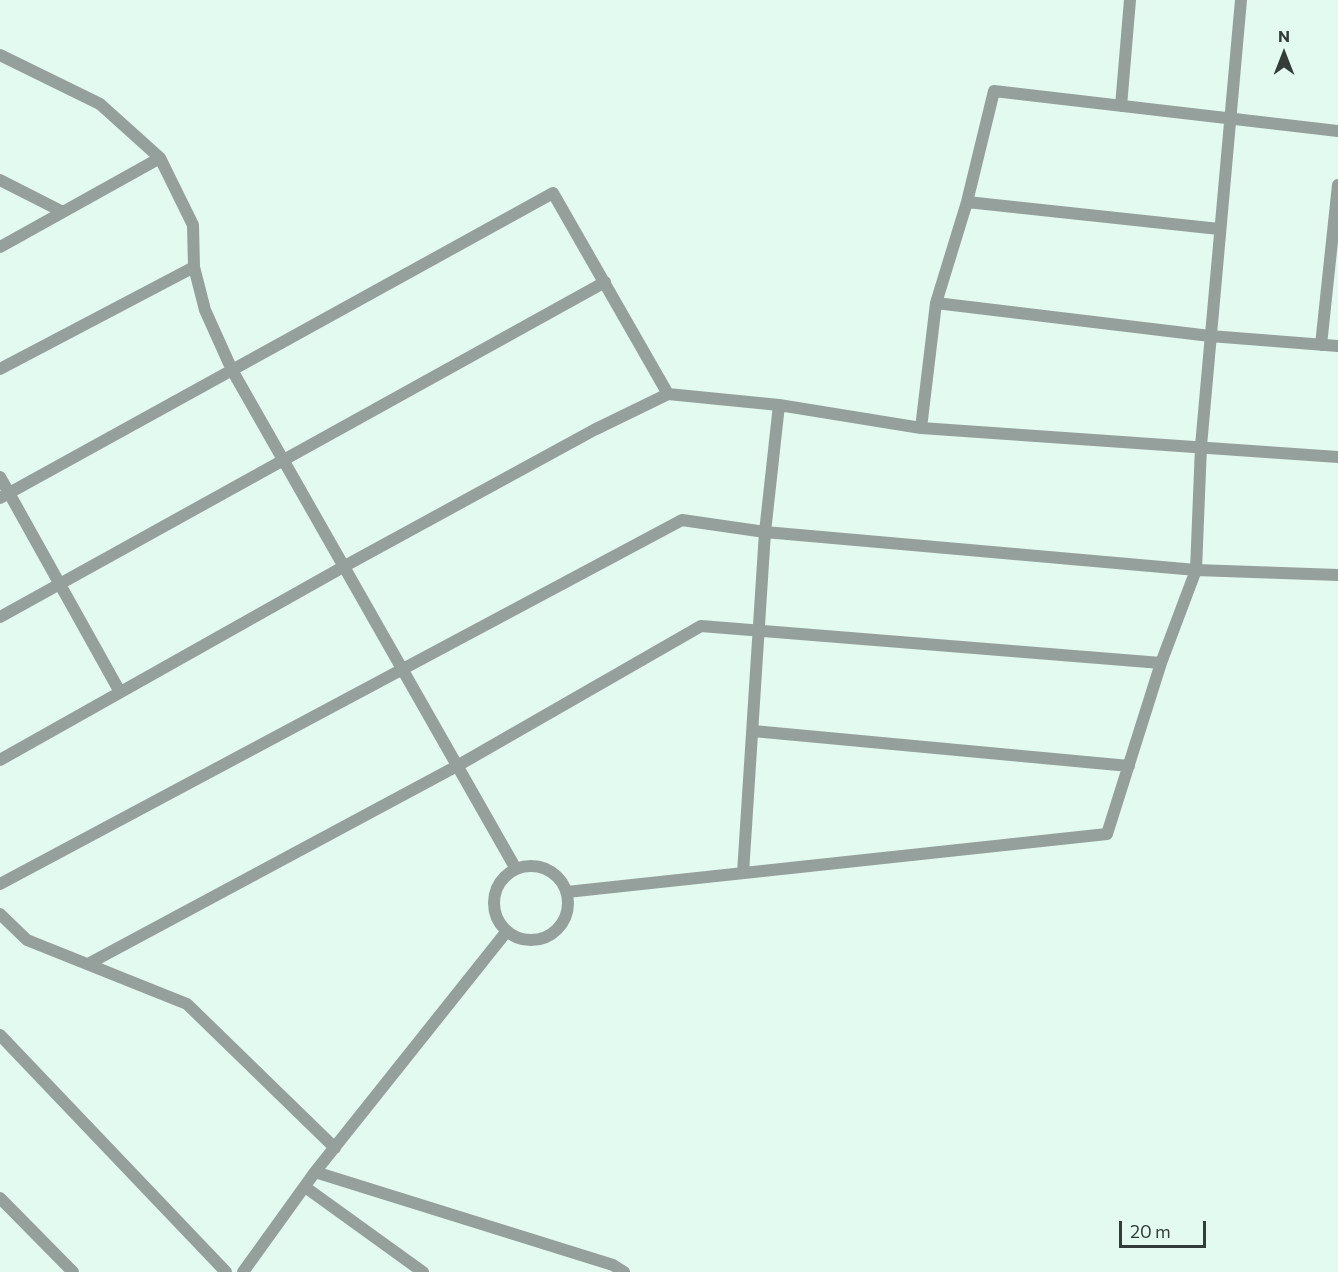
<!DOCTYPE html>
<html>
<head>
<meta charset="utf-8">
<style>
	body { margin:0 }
	#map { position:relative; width:1338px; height:1272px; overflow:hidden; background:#e3faf1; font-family:Commissioner,sans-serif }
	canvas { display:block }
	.north { position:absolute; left:1254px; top:24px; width:60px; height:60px; -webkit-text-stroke:4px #e3faf1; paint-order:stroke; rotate:0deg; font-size:16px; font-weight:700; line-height:24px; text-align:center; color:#333c38 }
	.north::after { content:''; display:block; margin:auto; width:21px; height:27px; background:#333c38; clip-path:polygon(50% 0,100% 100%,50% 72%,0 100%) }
	.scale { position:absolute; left:1119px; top:1221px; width:87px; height:27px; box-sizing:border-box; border:3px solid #333c38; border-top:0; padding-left:8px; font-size:18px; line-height:21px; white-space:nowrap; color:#333c38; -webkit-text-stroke:4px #e3faf1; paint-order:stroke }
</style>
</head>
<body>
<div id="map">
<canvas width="1338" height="1272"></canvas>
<div class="north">N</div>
<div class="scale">20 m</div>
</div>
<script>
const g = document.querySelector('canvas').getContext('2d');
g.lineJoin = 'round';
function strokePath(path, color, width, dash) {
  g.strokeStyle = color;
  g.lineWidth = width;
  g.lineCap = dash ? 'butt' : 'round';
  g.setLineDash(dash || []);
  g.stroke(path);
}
strokePath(new Path2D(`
	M0,55L100,104L160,158L193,225L194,267L205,310L232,370L516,869
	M1121,106L1130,0
	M0,180L63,212
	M967,202L1219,229
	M0,247L160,158
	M936,303L1210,336L1338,346
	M1321,345L1338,185
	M0,369L194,267
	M921,428L936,303L967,202L994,91L1338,131
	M0,477L120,692
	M0,498L553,193L668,394
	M0,617L605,282
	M753,731L1129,766
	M0,760L343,567L594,430L668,394L779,405L921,428L1338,457
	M494 903a37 37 0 1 1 74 0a37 37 0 1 1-74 0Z
	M743,873L765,532L779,405
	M0,884L682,520L765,532L1196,570L1338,575
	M567,892L1107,834L1161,663L1196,570L1201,446L1241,0
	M0,914L27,940L187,1004L335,1148
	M88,964L457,766L701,626L1161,663
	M0,1035L226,1272
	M315,1172L613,1265L624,1272
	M305,1187L423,1272
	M0,1198L73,1272
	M243,1272L315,1172L507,931`), '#959f9b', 12);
</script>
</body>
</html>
